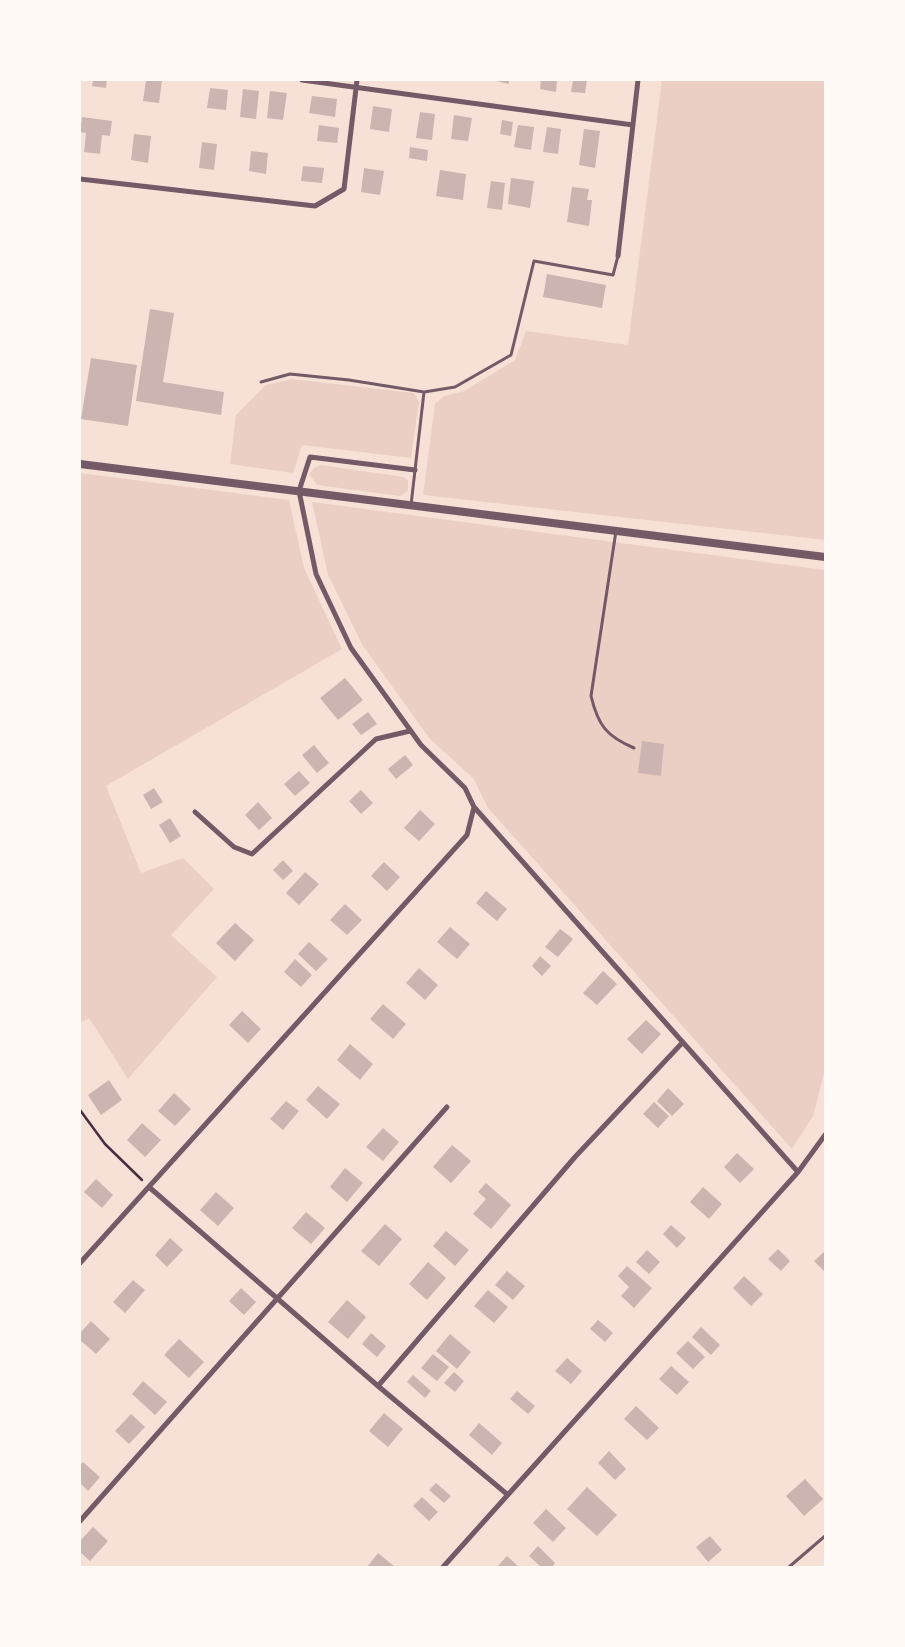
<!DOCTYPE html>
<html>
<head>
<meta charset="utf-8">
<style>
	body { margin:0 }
	#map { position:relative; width:905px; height:1647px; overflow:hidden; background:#f7e1d7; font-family:"Open Sans",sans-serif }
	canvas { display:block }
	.frame { position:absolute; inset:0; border:81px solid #fffaf5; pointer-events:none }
</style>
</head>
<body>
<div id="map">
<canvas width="905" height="1647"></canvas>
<div class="frame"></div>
</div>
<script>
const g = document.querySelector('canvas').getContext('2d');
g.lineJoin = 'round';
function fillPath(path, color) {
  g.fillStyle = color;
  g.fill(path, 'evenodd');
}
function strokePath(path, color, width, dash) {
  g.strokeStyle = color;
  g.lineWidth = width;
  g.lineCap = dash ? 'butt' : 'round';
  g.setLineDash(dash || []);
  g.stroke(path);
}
fillPath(new Path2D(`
	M662,80H825V540L423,495L435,404L444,396L464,391L515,360L526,331L628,345Z
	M291,379L414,393L419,402L411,458L302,445L293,473L230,464L236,415L266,385Z
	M321,465L404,477L408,481V491L400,496L317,485L309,474L314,468Z
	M80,473L289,500L304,568L342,649L106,786L141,873L183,858L214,889L171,935L217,977L128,1079L89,1018L80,1023Z
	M312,502L825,570V1070L813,1116L792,1149L488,808L473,778L430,739L363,646L328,575Z`), '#ebcfc5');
fillPath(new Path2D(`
	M93,80H107L106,88L92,86Z
	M146,80H162L159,103L143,101Z
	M492,80H509V84Z
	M541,80H557L556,92L540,89Z
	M573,80H587L585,93L571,92Z
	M210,88L228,90L226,110L207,108Z
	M243,89L259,91L256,119L240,117Z
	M270,91L287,93L283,120L267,118Z
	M312,96L337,99L335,117L309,113Z
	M373,106L392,109L389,132L370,129Z
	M420,112L435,114L432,140L416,138Z
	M454,115L472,118L468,141L451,139Z
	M82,117L112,121L110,136L102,135L100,154L84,152L86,133L80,132Z
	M502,120L513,122L511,136L500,134Z
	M319,125L339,128L337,143L317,141Z
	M518,125L534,127L531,150L514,147Z
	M547,127L561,129L558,154L543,152Z
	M584,129L600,131L595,168L579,165Z
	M134,134L151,136L148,163L131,160Z
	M202,142L217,144L214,170L199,168Z
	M410,147L428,150L427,161L409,158Z
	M251,151L268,153L266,174L249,171Z
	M303,166L324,168L322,183L301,181Z
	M364,168L384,171L380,195L361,192Z
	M440,170L466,174L463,200L436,196Z
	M511,178L534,181L530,208L508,204Z
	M491,181L505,183L502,210L487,208Z
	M572,187L589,189L587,200H592L589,226L567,222Z
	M547,274L606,285L602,308L543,297Z
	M150,309L174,313L163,382L224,392L221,415L136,401Z
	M91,358L137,365L128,426L81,419Z
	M345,678L363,700L338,720L320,698Z
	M368,712L377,724L361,735L352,724Z
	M642,741L664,744L661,776L638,773Z
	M314,745L329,763L317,773L302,755Z
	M405,755L413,765L396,779L388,769Z
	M299,771L310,783L295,796L284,784Z
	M154,788L163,802L151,809L143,795Z
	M361,790L373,803L361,814L349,801Z
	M258,802L272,818L259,830L245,815Z
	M420,810L435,824L419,841L404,828Z
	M170,818L181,836L170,843L159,825Z
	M283,860L293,871L283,880L273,870Z
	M384,862L400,877L387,891L371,876Z
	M305,872L319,884L299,905L286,893Z
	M486,891L507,909L497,921L476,903Z
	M345,904L362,920L347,935L330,920Z
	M235,923L254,940L235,961L216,943Z
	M450,927L470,944L457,959L437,942Z
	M560,929L573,939L558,957L545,947Z
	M309,942L328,959L316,971L298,954Z
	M540,956L551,966L542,976L532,966Z
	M295,959L312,975L301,987L284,972Z
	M419,968L438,985L425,1000L406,983Z
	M603,971L617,984L597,1005L583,993Z
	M383,1004L406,1024L393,1039L370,1019Z
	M242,1011L261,1029L248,1043L229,1025Z
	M646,1020L661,1034L642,1054L627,1039Z
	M350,1044L373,1064L360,1080L337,1060Z
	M109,1080L122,1100L101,1115L88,1095Z
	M318,1086L340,1104L327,1119L306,1100Z
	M668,1088L684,1104L672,1116L657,1101Z
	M174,1093L191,1109L175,1126L158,1111Z
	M286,1101L299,1111L283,1130L270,1119Z
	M654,1102L669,1116L658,1128L643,1114Z
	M142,1123L161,1140L145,1157L127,1140Z
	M383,1128L399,1142L383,1161L366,1147Z
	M452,1145L471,1161L451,1183L433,1167Z
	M737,1153L754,1169L740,1183L724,1167Z
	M345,1168L363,1183L347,1202L330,1187Z
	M96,1179L113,1195L102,1208L84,1192Z
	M486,1183L511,1205L491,1229L473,1214L486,1199L478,1192Z
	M703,1187L722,1204L709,1219L690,1202Z
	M216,1192L234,1208L218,1226L200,1210Z
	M306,1212L325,1228L311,1244L292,1228Z
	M385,1224L402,1239L379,1266L361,1251Z
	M671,1225L686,1238L677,1248L663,1234Z
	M446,1231L469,1250L455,1266L433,1246Z
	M170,1238L183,1250L167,1267L155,1255Z
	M778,1249L790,1261L781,1271L768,1259Z
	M647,1250L660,1262L649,1274L636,1262Z
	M825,1251V1272L814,1261Z
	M428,1262L446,1278L427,1300L409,1284Z
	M627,1266L652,1288L634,1308L621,1296L629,1287L618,1276Z
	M507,1271L525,1286L513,1300L495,1285Z
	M744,1276L763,1294L751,1306L733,1288Z
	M133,1280L145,1290L125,1313L113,1302Z
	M241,1288L256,1302L244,1315L229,1301Z
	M488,1290L508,1307L494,1323L474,1306Z
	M347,1300L366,1317L348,1339L328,1322Z
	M598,1320L613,1333L605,1342L590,1329Z
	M91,1321L110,1339L96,1354L80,1340V1333Z
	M701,1327L720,1345L711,1355L692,1337Z
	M371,1333L386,1346L377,1357L362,1344Z
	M450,1334L471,1352L457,1369L436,1351Z
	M179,1339L204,1362L189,1378L164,1355Z
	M688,1341L705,1357L693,1369L676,1353Z
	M433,1354L449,1367L437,1381L421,1368Z
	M567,1358L582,1371L571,1384L555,1371Z
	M671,1366L689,1382L677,1395L659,1379Z
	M454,1372L464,1381L455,1392L444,1383Z
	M413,1375L431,1391L425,1398L407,1382Z
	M143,1381L167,1402L155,1415L132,1394Z
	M517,1391L535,1406L528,1414L510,1399Z
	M636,1406L659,1428L647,1440L624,1419Z
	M384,1413L403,1429L388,1447L369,1431Z
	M131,1414L145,1427L129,1444L115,1431Z
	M479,1423L502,1443L492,1455L469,1435Z
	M609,1451L626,1469L615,1480L598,1463Z
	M83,1462L100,1477L88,1491L80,1483V1465Z
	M805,1479L823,1499L804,1516L786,1496Z
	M436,1483L451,1496L444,1503L429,1490Z
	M587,1487L617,1515L597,1536L567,1509Z
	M422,1497L438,1512L429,1521L413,1506Z
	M546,1509L566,1528L553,1542L533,1523Z
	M93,1527L108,1541L90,1561L80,1552V1541Z
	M710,1536L722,1550L708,1562L696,1547Z
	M538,1546L555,1563L552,1567H541L529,1556Z
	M378,1553L395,1567H367Z
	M507,1556L519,1567H497Z`), '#ccb4b1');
strokePath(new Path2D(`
	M80,1110L105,1144L142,1180`), '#4a2c40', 2.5);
strokePath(new Path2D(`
	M261,382L290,374L349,380L424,392
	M411,505L424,392L455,387L511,355L534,261L613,275L618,256
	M616,531L591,696C598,725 606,736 634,748
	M789,1567L825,1536`), '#755966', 3);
strokePath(new Path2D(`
	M302,80L633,125
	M80,179L315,206L344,189L357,80
	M618,256L638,80
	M474,807L798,1172
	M195,812L234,847L252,854L376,739L410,731
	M149,1187L378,1386L508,1495
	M80,1263L467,835L474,807L465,788L421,745L351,648L316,574L299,491L310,457L415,470
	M378,1386L575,1157L683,1042
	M80,1521L447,1107
	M443,1567L798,1172L825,1135`), '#755966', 5);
strokePath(new Path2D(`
	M80,464L825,557`), '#755966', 8);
</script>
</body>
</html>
